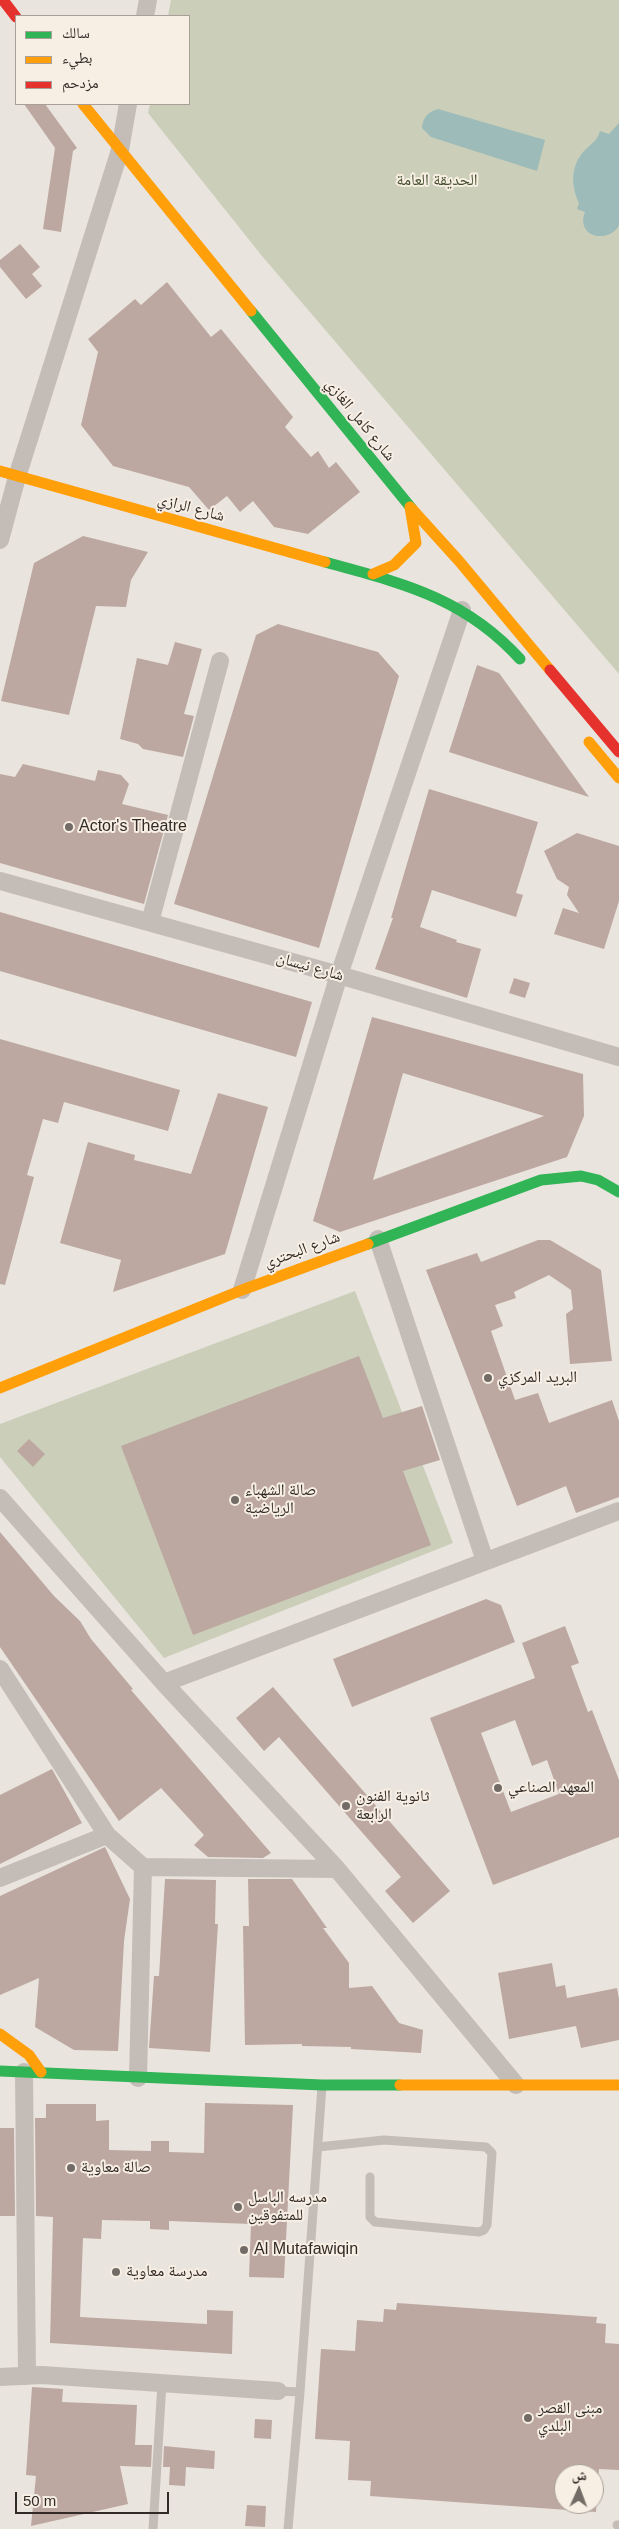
<!DOCTYPE html>
<html>
<head>
<meta charset="utf-8">
<style>
	body { margin:0 }
	#map { position:relative; width:619px; height:2529px; overflow:hidden; background:#eae4de; font-family:Arial,"Noto Naskh Arabic",sans-serif }
	canvas { display:block }
	.legend { position:absolute; left:15px; top:15px; width:175px; height:90px; box-sizing:border-box; background:#f7eee4; border:1px solid #a8a098; margin:0; padding:6px 9px; list-style:none; font-size:15px; color:#322a26 }
	.legend li { display:flex; align-items:center; gap:10px; height:25px }
	.legend b { width:25px; border:1px solid #a8a098 }
	.north { position:absolute; left:554px; top:2464px; width:50px; height:50px; box-sizing:border-box; background:#f7eee4; border:1px solid #a8a098; border-radius:50%; rotate:2deg; font-size:14px; font-weight:700; line-height:20px; text-align:center; color:#322a26 }
	.north::after { content:''; display:block; margin:auto; width:18px; height:22px; background:#726b66; clip-path:polygon(50% 0,100% 100%,50% 72%,0 100%) }
	.scale { position:absolute; left:15px; top:2492px; width:154px; height:22px; box-sizing:border-box; border:2px solid #322a26; border-top:0; padding-left:6px; font-size:15px; line-height:18px; white-space:nowrap; color:#322a26; -webkit-text-stroke:4px #f7eee4; paint-order:stroke }
</style>
</head>
<body>
<div id="map">
<canvas width="619" height="2529"></canvas>
<ul class="legend">
<li><b style="height:6px;background:#30b455"></b>سالك</li>
<li><b style="height:6px;background:#ff9f0a"></b>بطيء</li>
<li><b style="height:6px;background:#e5322d"></b>مزدحم</li>
</ul>
<div class="north">ش</div>
<div class="scale">50 m</div>
</div>
<script>
const g = document.querySelector('canvas').getContext('2d');
g.lineJoin = 'round';
function fillPath(path, color) {
  g.fillStyle = color;
  g.fill(path, 'evenodd');
}
function strokePath(path, color, width, dash) {
  g.strokeStyle = color;
  g.lineWidth = width;
  g.lineCap = dash ? 'butt' : 'round';
  g.setLineDash(dash || []);
  g.stroke(path);
}
function drawText(font, color, halo, rows, align = 'center') {
  g.font = font + ' Arial,"Noto Naskh Arabic",sans-serif';
  g.lineWidth = 4;
  g.setLineDash([]);
  g.textBaseline = 'middle';
  g.strokeStyle = halo;
  g.fillStyle = color;
  for (const [text, x, y, turn = 0] of rows) {
    g.save();
    g.translate(x, y);
    g.rotate((+turn || 0) * Math.PI / 180);
    g.textAlign = isNaN(turn) ? turn : align;
    if (halo) g.strokeText(text, 0, 0);
    g.fillText(text, 0, 0);
    g.restore();
  }
}
fillPath(new Path2D(`
	M171,0H619V674L262,256L148,113L150,104H189V16H168Z
	M355,1291L453,1543L164,1658L0,1457V1424Z`), '#cbceb9');
fillPath(new Path2D(`
	M438,109L545,140L537,171L431,137L422,128C423,117 428,112 438,109Z
	M619,123V225C610,244 575,238 585,212L577,209L579,203C570,184 571,164 586,149C593,142 597,141 600,131L609,134Z`), '#9cbbb9');
fillPath(new Path2D(`
	M24,104H45L77,148L73,151L61,232L43,229L55,148Z
	M20,244L40,267L32,274L42,286L26,299L0,267V260Z
	M167,282L211,337L221,329L293,417L285,427L311,457L318,451L329,468L336,462L360,492L308,534L274,527L253,501L240,512L227,496L209,510L189,487L113,466L81,425L98,352L88,339L135,299L141,305Z
	M83,536L148,552L131,580L126,607L96,606L69,715L1,701L34,563Z
	M278,624L378,652L399,676L319,948L174,904L256,635Z
	M175,642L202,649L184,714L194,716L183,757L143,749L138,744L120,739L137,658L168,665Z
	M477,665L499,673L589,797L449,752Z
	M23,764L95,781L98,770L121,775L129,784L122,804L168,815L144,904L0,863V774L15,777Z
	M429,789L538,822L516,893L523,895L516,917L432,890L420,927L457,940L456,942L481,949L467,998L375,969L393,918H391Z
	M577,833L619,846V901L604,949L554,934L563,908L579,913L567,895L569,887L557,879L544,851Z
	M0,912L312,1002L296,1057L0,971Z
	M514,978L530,983L525,998L509,993Z
	M372,1017L583,1074L584,1116L567,1157L340,1232L313,1221ZM403,1073L544,1116L373,1180Z
	M0,1039L180,1090L168,1131L64,1102L58,1123L43,1119L27,1175L34,1177L5,1285L0,1284Z
	M218,1093L268,1107L225,1254L113,1292L121,1260L60,1243L88,1142L135,1155L134,1160L191,1174Z
	M538,1240H550L601,1270L612,1361L570,1364L566,1314L573,1309L571,1290L549,1275L514,1292L516,1298L495,1305L503,1326L491,1331L515,1400L538,1393L549,1423L612,1400L619,1421V1497L576,1513L566,1486L517,1506L426,1270L477,1253L481,1262Z
	M359,1356L383,1418L422,1406L440,1460L403,1471L431,1545L193,1635L121,1446Z
	M29,1439L45,1454L33,1467L17,1451Z
	M0,1532L54,1596L80,1621L91,1639L133,1689L131,1690L271,1853L263,1858L208,1857L194,1845L204,1835L161,1788L119,1821L0,1647Z
	M486,1599L501,1605L515,1642L352,1707L333,1659Z
	M565,1626L579,1663L571,1666L588,1712L592,1710L619,1780V1837L493,1885L430,1718L535,1678L522,1643ZM515,1720L532,1766L547,1760L559,1794L511,1812L481,1733Z
	M273,1687L450,1891L413,1923L385,1891L401,1877L279,1737L264,1751L236,1718Z
	M52,1769L82,1823L0,1864V1795Z
	M105,1847L130,1899L124,1941L118,2051L74,2050L35,2027L39,1978L0,1995V1896Z
	M165,1879L216,1880L215,1924H218L210,2052L149,2048L154,1976H159Z
	M248,1879H292L327,1928H323L349,1963V1988L372,1986L399,2023L423,2030L421,2053L351,2049V2047L302,2046V2044L245,2045L243,1926H249Z
	M552,1963L556,1987L565,1985L567,1998L617,1988L619,1999V2040L581,2048L576,2026L509,2039L498,1973Z
	M205,2103L293,2105L284,2278L249,2277L251,2224L169,2221V2230L150,2229V2221L102,2220L101,2239L83,2238L80,2317L207,2324V2310L233,2311L232,2354L50,2343L53,2217L36,2216L35,2118H46V2104H96V2121L109,2120V2150L151,2151V2141H169V2152L204,2153Z
	M0,2128H14L15,2216H0Z
	M397,2303L597,2317L596,2323L606,2324L605,2343L619,2344V2470L599,2469L596,2512L370,2496L371,2481L348,2480L350,2441L315,2439L321,2349L355,2351L357,2320L383,2322L384,2309L396,2310ZM564,2474H594V2504H564Z
	M32,2387L63,2389L62,2402L137,2405L135,2445H152L151,2467L120,2466L128,2504L31,2526L36,2476L26,2475Z
	M255,2419L272,2420L271,2439L254,2438Z
	M164,2446L215,2451L214,2469L186,2467L185,2486L169,2485L170,2467H163Z
	M247,2505L266,2506L265,2527L245,2526Z`), '#bca8a0');
strokePath(new Path2D(`
	M318,2147L384,2140L486,2147L492,2153L487,2225L484,2230L479,2232L375,2222L370,2217V2177
	M278,2391L300,2392
	M617,2525H619
	M153,2529L162,2383
	M288,2529L300,2392L322,2086`), '#c3bcb7', 9);
strokePath(new Path2D(`
	M145,16L148,0
	M0,540L17,477L120,150L128,104
	M0,881L339,975L619,1057
	M150,922L220,661
	M378,1239L485,1561
	M242,1290L339,975L462,610
	M0,1498L164,1683L337,1869L516,2085
	M0,1669L107,1835L143,1867L138,2078
	M164,1683L619,1511
	M143,1867L337,1869
	M0,1878L107,1835
	M24,2072L27,2376
	M0,2377L42,2375L278,2391`), '#c3bcb7', 18);
strokePath(new Path2D(`
	M251,311L412,509
	M325,562C401,583 464,597 520,659
	M368,1244L541,1180L581,1176L598,1180L619,1192
	M0,2071L322,2085H400`), '#30b455', 11);
strokePath(new Path2D(`
	M83,104L251,311
	M0,471L325,562
	M412,509L459,561L550,670
	M373,574L394,565L416,543L410,507
	M589,742L619,778
	M0,1388L242,1290L368,1244
	M0,2034L29,2055L41,2072
	M400,2085H619`), '#ff9f0a', 11);
strokePath(new Path2D(`
	M3,0L16,17
	M550,670L619,752`), '#e5322d', 11);
for (const [x, y, r, color] of [
	[69,827,5,"#726b66"],
	[488,1378,5,"#726b66"],
	[235,1500,5,"#726b66"],
	[498,1788,5,"#726b66"],
	[346,1806,5,"#726b66"],
	[71,2168,5,"#726b66"],
	[238,2207,5,"#726b66"],
	[244,2250,5,"#726b66"],
	[116,2272,5,"#726b66"],
	[528,2418,5,"#726b66"]
]) {
  const dot = new Path2D();
  dot.arc(x, y, r, 0, 2 * Math.PI);
  g.fillStyle = color;
  g.fill(dot);
  strokePath(dot, '#f7eee4', 2);
}
drawText('16px', '#434e2c', '#f7eee4', [
	["الحديقة العامة",437,181]
]);
drawText('16px', '#322a26', '#f7eee4', [
	["شارع كامل الغازي",360,420,51],
	["شارع الرازي",191,508,15],
	["شارع نيسان",310,967,16],
	["شارع البحتري",302,1250,-20]
]);
drawText('16px', '#322a26', '#f7eee4', [
	["Actor's Theatre",79,827],
	["البريد المركزي",498,1378],
	["صالة الشهباء",245,1491],
	["الرياضية",245,1509],
	["المعهد الصناعي",508,1788],
	["ثانوية الفنون",356,1797],
	["الرابعة",356,1815],
	["صالة معاوية",81,2168],
	["مدرسه الباسل",248,2198],
	["للمتفوقين",248,2216],
	["Al Mutafawiqin",254,2250],
	["مدرسة معاوية",126,2272],
	["مبنى القصر",538,2409],
	["البلدي",538,2427]
], 'left');
</script>
</body>
</html>
